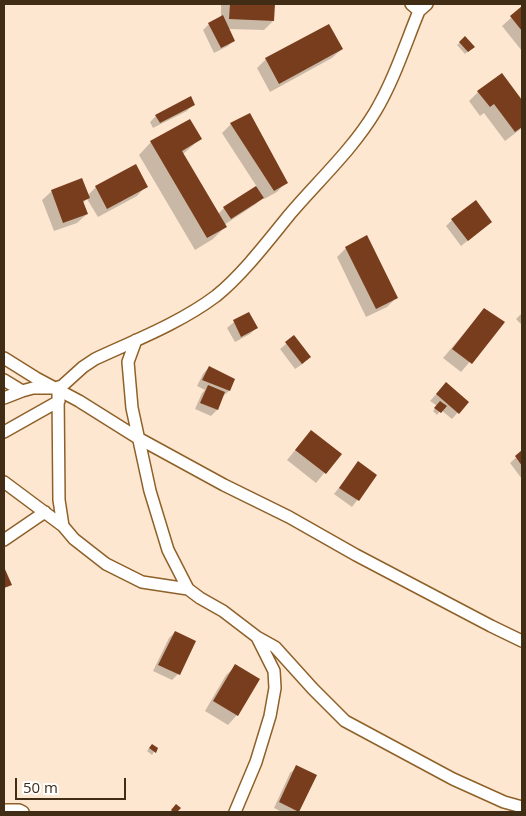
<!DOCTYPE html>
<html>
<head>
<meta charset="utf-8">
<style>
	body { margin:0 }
	#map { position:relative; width:526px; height:816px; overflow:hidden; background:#fde7d1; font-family:"Open Sans",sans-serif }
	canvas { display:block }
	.frame { position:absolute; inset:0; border:5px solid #412c15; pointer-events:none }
	.scale { position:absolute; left:15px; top:778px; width:111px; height:22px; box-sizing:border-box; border:2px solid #412c15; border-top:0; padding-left:6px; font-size:15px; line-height:18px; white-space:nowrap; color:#412c15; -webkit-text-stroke:4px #fff; paint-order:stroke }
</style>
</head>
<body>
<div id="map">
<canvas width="526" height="816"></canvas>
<div class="frame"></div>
<div class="scale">50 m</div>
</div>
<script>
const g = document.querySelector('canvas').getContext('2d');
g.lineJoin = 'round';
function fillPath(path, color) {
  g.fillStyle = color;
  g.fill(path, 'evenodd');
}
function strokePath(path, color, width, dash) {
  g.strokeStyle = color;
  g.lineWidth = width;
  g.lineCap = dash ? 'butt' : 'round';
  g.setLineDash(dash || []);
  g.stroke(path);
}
fillPath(new Path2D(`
	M221,4H274L273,21L264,30L228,29L234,40L228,46L214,53L203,30L209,24L221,18Z
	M522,8V51L502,26Z
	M465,38L473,47L465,54L457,45Z
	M342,49L332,58L270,92L257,68L266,59Z
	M502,74L522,102V128L505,141L484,113L480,116L469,101L478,92Z
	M193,104L187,111L153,128L150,122L156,116Z
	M231,124L286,182L277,192L264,199L263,197L256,204L224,225L225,227L213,239L195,250L139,155L151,142L200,139L183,154L218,214L224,208L257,187L222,133Z
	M146,186L137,196L98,217L87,199L83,203L87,214L77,223L54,231L42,200L52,191L87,196L96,187Z
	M452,220L491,222L461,246L446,226Z
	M346,248L397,297L387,307L366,317L337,257Z
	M484,310L503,323L461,372L443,358Z
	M522,313V325L516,319Z
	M249,314L256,328L250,334L235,342L227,328L234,322Z
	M294,337L304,363L295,369L280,349Z
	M209,367L229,391L222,397L217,410L211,416L195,409L202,393L205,390L197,386L203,374Z
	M440,390L467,402L452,419L441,410L437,415L433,411L437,406L430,401Z
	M311,431L340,454L316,483L287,460Z
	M522,452V479L510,463Z
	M358,463L376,475L352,507L334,494Z
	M175,632L178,674L172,680L153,671L169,638Z
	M236,666L237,715L228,725L205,711L226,675Z
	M149,748L156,749L152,755L147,751Z
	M297,767L298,811L282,812L274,808L290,773Z`), '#0003');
fillPath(new Path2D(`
	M230,4H275L274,21L229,19Z
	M522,6V31L510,16Z
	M223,15L235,41L221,48L208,23Z
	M329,24L343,49L279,84L265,58Z
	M465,36L475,47L468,52L459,42Z
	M502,73L522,100V127L515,132L494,104L490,107L477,91Z
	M191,96L195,105L160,123L155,115Z
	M250,113L288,183L274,191L230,123Z
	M190,119L202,139L182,151L227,227L207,238L150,141Z
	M136,164L148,187L107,209L95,186Z
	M82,178L90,198L83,201L88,214L63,223L51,190Z
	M256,186L264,198L231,219L223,207Z
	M476,200L492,222L468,241L451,219Z
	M367,235L398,298L376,309L345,247Z
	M484,308L505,322L472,364L452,349Z
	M249,312L258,328L241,337L233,320Z
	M294,335L311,357L302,364L285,342Z
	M209,366L235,379L230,391L202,380Z
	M446,382L469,402L459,414L436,394Z
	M208,385L225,392L218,410L200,403Z
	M440,401L447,406L441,413L434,408Z
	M311,430L342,454L326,474L295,450Z
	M522,450V466L515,456Z
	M358,461L377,475L359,501L339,488Z
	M4,567L12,585L4,588Z
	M175,631L196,641L180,675L158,665Z
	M235,664L260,679L238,716L213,701Z
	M152,744L158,748L156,753L149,748Z
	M296,765L317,775L299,812L279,802Z
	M176,804L181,808L177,812H173L171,810Z`), '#783d1c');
const street = new Path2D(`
	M411,4L419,11L427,4
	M136,340L128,362L132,408L150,491L168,550L188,589L200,598L223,611L257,637L274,671L275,688L270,716L256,762L235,812
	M4,358L36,378L79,401L138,438L224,485L289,517L356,555L491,626L522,641
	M4,380L22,391
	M58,391L59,500L63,526
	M4,398L22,391L33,388H55L62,386L83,367L95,359C136,340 180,323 216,296C243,274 268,241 290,214C319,180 352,150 375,112C394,80 405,45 419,11
	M4,432L59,401
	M4,482L63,526L74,539L106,564L142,582L188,589
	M4,540L45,512
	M257,637L275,647L313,689L345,721L453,779L504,802L522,807
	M4,810H19L23,812`);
strokePath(street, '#8f6028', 14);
strokePath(street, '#fff', 11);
</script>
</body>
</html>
